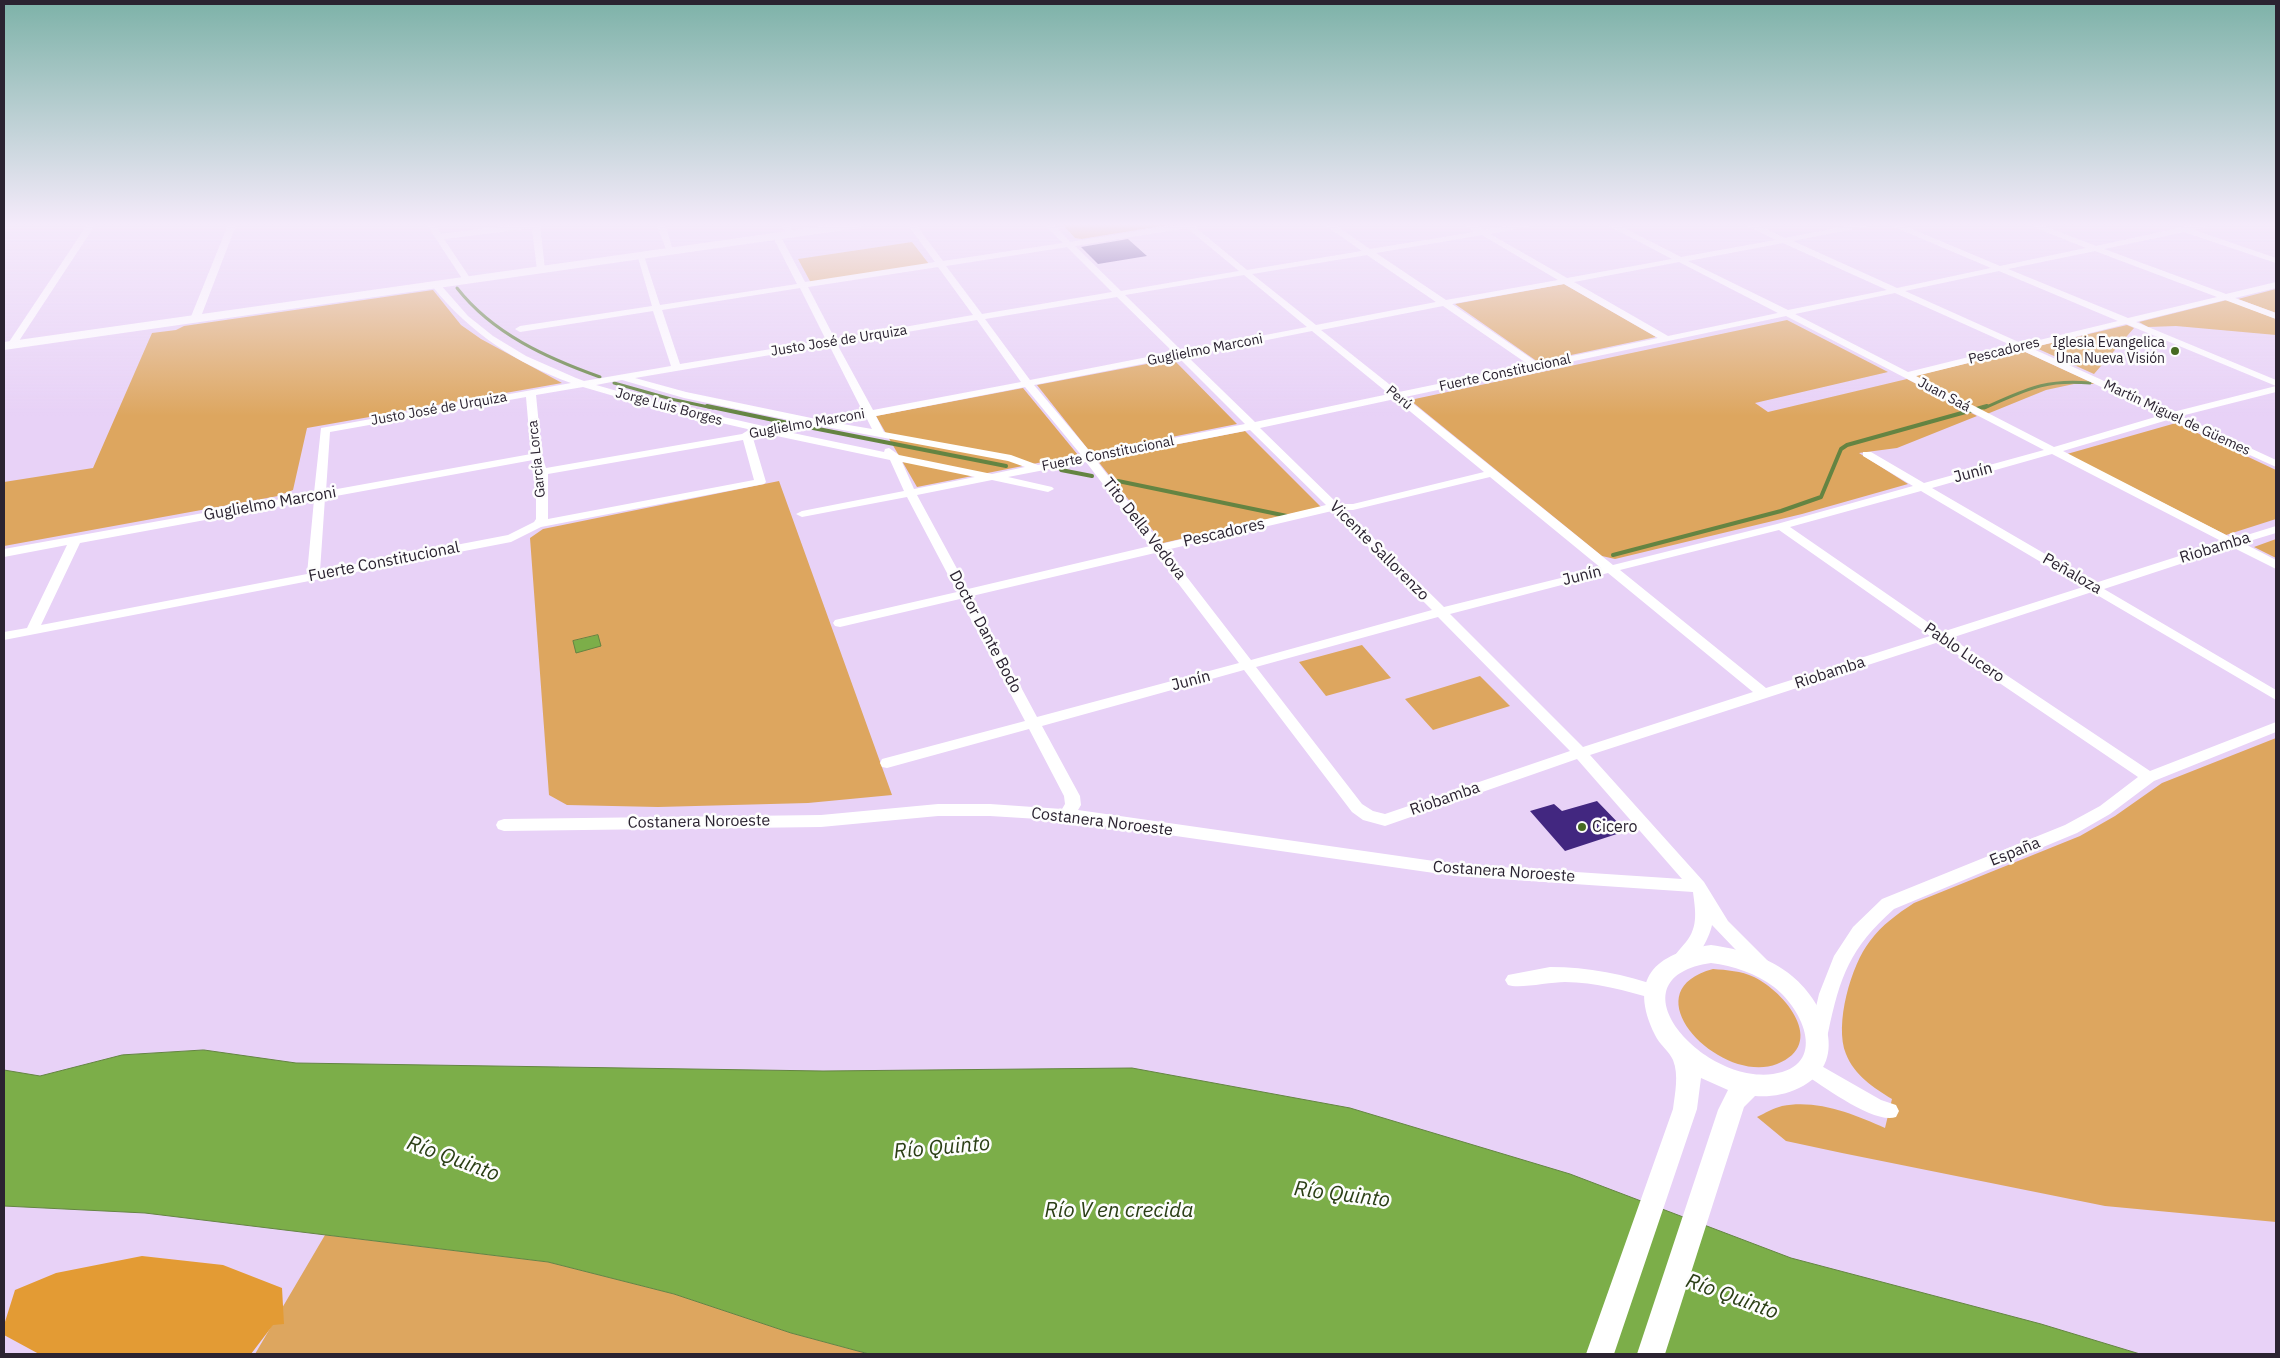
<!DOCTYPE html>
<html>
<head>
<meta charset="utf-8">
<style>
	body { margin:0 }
	#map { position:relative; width:2280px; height:1358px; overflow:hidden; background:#e8d2f7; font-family:"IBM Plex Sans",sans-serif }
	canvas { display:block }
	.frame { position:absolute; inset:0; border:5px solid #2b2331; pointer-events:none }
</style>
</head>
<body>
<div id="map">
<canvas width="2280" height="1358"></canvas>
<div class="frame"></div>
</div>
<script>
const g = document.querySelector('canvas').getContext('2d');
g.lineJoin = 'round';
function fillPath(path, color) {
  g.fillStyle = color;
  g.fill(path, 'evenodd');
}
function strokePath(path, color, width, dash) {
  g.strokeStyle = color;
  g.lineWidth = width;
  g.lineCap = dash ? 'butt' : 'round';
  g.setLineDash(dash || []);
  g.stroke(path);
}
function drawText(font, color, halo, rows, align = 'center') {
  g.font = font + ' "IBM Plex Sans",sans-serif';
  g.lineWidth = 5;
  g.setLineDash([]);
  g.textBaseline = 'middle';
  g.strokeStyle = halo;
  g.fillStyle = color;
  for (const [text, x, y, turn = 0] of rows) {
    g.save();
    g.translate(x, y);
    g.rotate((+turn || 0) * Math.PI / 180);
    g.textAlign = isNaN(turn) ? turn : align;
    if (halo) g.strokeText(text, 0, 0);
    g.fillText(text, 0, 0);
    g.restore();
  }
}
fillPath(new Path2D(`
	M1063,225H1168L1081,239L1075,238Z
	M912,242L929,264L811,283L798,259Z
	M1564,284L1656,337L1538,362L1455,304Z
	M2276,289V313L2238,299Z
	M433,290L461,325L481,339L562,383L307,428L293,490L278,496L4,546V482L93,468L152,333L176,330L184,326Z
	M2227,300L2276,319V335L2176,326L2148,327L2139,322Z
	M1787,320L1888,372L1755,403L1768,412L1907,379L1977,416L1897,448L1859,453L1908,484L1802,514L1615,559L1602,556L1410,400Z
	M2127,325L2134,328L2094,374L2034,347Z
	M2021,350L2095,384H2074L2046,390L1987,414L1915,376Z
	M1173,359L1237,424L1091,453L1037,385Z
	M1023,388L1078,455L917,487L876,416Z
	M2176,423L2276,470V519L2226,535L2067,454Z
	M1245,431L1321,507L1163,543L1097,460Z
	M779,481L892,795L808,803L658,807L567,805L549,795L530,538L543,529Z
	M2276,539V558L2254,547Z
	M1362,645L1391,678L1326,696L1299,662Z
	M1480,676L1510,706L1433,730L1405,699Z
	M2276,738V1222L2105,1206L1842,1153L1786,1141L1757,1117C1765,1113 1774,1108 1782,1106C1817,1099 1854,1114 1885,1128L1892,1099C1874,1088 1854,1075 1846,1054C1834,1025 1851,965 1870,941C1882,925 1897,914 1914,903L2080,836L2115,816L2162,783Z
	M1713,969C1727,970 1741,971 1754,977C1785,992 1828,1044 1777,1064C1722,1086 1627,992 1713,969Z
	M325,1235L548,1262L674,1294L791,1333L869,1354H255Z`), '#dda65f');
fillPath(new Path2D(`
	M142,1256L223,1265L282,1288L284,1324L273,1325L251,1354H39L4,1335V1325L15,1290L56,1273Z`), '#e39b34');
const water = new Path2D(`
	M598,635L601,646L576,653L573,641Z
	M204,1050L296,1063L823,1071L1132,1068L1350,1108L1570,1174L1791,1258L2041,1324L2140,1354H869L791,1333L674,1294L548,1262L145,1213L4,1206V1070L40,1076L122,1055Z`);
fillPath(water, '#7cae49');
strokePath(water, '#648442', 1);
strokePath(new Path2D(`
	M457,288C493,334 547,358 600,377
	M614,383L671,399L713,408
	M1984,408C2026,390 2043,379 2090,383`), '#648442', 3);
strokePath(new Path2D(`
	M707,406L788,423
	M808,427L1006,466
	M1061,470L1092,476
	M1118,481L1287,516
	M1613,555L1781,511L1821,497L1841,449L1847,445L1987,406`), '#648442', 4);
fillPath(new Path2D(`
	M1128,239L1147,256L1098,264L1081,247Z
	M1597,801L1626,831L1565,851L1530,811L1554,804L1562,811Z`), '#422780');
fillPath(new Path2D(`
	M87,225H95L15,347H9L7,345Z
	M228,225H236L200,319L192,321L190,319Z
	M427,225H435L441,234L512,225H540L545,270L541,273L537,270L532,228L444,239L472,281L465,283Z
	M657,225H665L674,254L667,252Z
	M782,225H790L794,237H788Z
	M908,225H916L943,261L1063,243L1045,225H1054L1070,242L1176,225H1198L1195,227L1247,270L1362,251L1325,225H1335L1370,249L1475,232L1465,225H1475L1484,230L1513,225H1534L1490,234L1567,278L1672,259L1607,225H1618L1681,257L1776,240L1746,225H1757L1785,238L1853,225H1872L1793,241L1897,288L1991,268L1890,225H1902L2000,266L2086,248L2029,225H2041L2096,246L2193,225H2210L2194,230L2276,258V263L2184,232L2104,249L2226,294L2276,282V288L2235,298L2276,313V319L2225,300L2136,322L2276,380V386L2126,324L2031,348L2173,412L2276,386V392L2181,416L2276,460V467L2171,419L2063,451L2234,539L2276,526V533L2243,543L2276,560V569L2232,547L2104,589L2276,690V700L2092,592L1951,638L2150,771L2276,722V732L2154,781L2110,814L2077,833L1894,909C1850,948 1840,976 1828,1033L1826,1039L1819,1041L1812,1039L1810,1033L1819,994L1834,956L1853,927L1882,899L2065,825L2100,806L2138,777L1939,642L1590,755L1704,882L1728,921L1768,961L1771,966L1768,971L1762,973L1756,971L1712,925C1709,940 1692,972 1674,966L1671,961C1675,954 1681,948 1686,942C1699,926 1695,909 1693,892L1455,876L1071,821L990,816H938L821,827L504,831L498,829L496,825L498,821L504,819L821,815L938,804H990L1062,809L1065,804L1064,796L1029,729L887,768L882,767L880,763L882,759L1025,721L960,599L840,627L835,626L833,623L835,620L957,592L907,497L802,517L796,514L802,511L904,491L890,460L772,435L753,438L766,482L764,484L541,527L511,542L4,640V632L27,628L67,545L4,557V549L314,493L321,428L571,383C516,363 470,333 433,287V283H439L468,316L493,336L526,356L576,378L584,381L671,366L653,311L520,332L515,329L520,326L652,306L637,254L644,256L660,305L797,284L773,237L777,235L781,237L805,282L935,262ZM1187,228L1239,271L1121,291L1075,246ZM1482,235L1558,280L1446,300L1376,253ZM1783,243L1887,290L1788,310L1688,261ZM1067,247L1112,292L982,314L946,266ZM2095,251L2217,297L2128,318L2008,269ZM1367,255L1436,302L1316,325L1252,274ZM1679,262L1778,313L1668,336L1574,282ZM938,267L973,315L835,339L808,287ZM1999,271L2118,321L2023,344L1905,291ZM1244,275L1307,327L1182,351L1125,295ZM1564,284L1658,338L1538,363L1452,304ZM800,288L826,340L680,364L662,310ZM1895,293L2013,346L1908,372L1795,314ZM1117,297L1173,352L1030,380L985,319ZM1443,306L1529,365L1399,392L1321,330ZM1786,316L2044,450L1924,483L1871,452H1863V456L1913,486L1777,524L1613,565L1405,397ZM977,320L1021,382L873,410L837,344ZM1312,331L1389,394L1255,422L1187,356ZM829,345L863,412L821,420L686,392L635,378ZM2021,350L2162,415L2054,447L1916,376ZM1178,357L1245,424L1092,454L1034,385ZM622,380L684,398L803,423L772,428L653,401L596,385ZM583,387L648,406L756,431H747L742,434L546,468L542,456L536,395ZM1025,387L1082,456L1038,465L1011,455L884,432L876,416ZM526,397L531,454L326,491L330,432ZM1395,399L1484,472L1353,504H1338L1260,428ZM866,417L872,429L837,423ZM821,426L1008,461L1025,467L992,474L899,455L889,448L885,449L884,452L788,432ZM1250,430L1326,505L1161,544L1096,460ZM743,440L754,480L548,519V474ZM2052,454L2223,542L2095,583L1932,488ZM533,460L536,472V519L534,522L508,535L320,571L325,498ZM902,462L975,477L914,489ZM1086,462L1150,546L968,589L917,495L992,480L1048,492L1054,489L1052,487L1008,477ZM1490,477L1601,568L1444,607L1345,510H1353ZM1921,491L2083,587L1942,632L1790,527ZM314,500L307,574L41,625L80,543ZM1332,511L1432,610L1251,660L1166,550ZM1779,530L1930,636L1766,688L1620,570ZM1155,553L1239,663L1037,717L972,596ZM1608,573L1753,692L1583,747L1450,614ZM1438,617L1570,751L1385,814L1373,811L1362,804L1256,667ZM1244,670L1352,812L1363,820L1385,826L1577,759L1682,879L1455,864L1078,810L1081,805L1080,796L1042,726Z
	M1550,967C1588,967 1625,974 1661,987L1664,992L1661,997L1655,999C1626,991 1595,982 1565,982C1550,982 1519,989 1508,985L1505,980L1508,975Z
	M1811,1060L1881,1100L1896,1105L1899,1111L1896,1117C1875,1125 1823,1086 1804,1074L1802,1068L1804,1062Z`), '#fff');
fillPath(new Path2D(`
	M1711,945C1739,949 1770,957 1792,976C1826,1004 1851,1064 1799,1088C1785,1095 1770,1097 1755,1096L1744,1107L1665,1354H1637L1718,1110L1728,1090L1701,1078L1697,1109L1614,1354H1586L1673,1109C1675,1093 1679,1075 1673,1060C1669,1051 1659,1044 1655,1035C1628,979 1654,953 1711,945ZM1711,963C1734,966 1755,973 1774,987C1804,1010 1828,1066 1773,1074C1702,1084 1608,978 1711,963Z`), '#fff');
fillPath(new Path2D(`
	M831,225H863L858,228L4,350V342Z`), '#fff');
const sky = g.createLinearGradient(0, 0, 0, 416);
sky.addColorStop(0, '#7db2a8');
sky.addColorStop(0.54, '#f5ebfb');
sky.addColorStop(1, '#f5ebfb00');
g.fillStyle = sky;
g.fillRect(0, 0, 2280, 416);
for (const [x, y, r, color] of [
	[2175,351,5,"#476a22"],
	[1582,827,5,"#476a22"]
]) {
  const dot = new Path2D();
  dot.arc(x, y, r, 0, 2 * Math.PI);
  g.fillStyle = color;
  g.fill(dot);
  strokePath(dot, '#fdfdfd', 2);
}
drawText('14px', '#2b2331', '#fdfdfd', [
	["Justo José de Urquiza",839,341,-9],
	["Guglielmo Marconi",1205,350,-11],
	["Pescadores",2004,351,-14],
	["Fuerte Constitucional",1505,373,-12],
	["Juan Saá",1944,395,28],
	["Perú",1399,398,39],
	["Jorge Luis Borges",669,407,15],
	["Justo José de Urquiza",439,409,-10],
	["Martín Miguel de Güemes",2177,418,25],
	["Guglielmo Marconi",807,424,-10],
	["Fuerte Constitucional",1108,454,-11],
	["García Lorca",537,459,-96]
]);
drawText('14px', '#2b2331', '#fdfdfd', [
	["Iglesia Evangelica",2165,343],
	["Una Nueva Visión",2165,359]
], 'right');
drawText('16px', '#2b2331', '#fdfdfd', [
	["Junín",1973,473,-15],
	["Guglielmo Marconi",270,504,-10],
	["Tito Della Vedova",1144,529,52],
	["Pescadores",1224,533,-13],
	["Riobamba",2215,548,-17],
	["Vicente Sallorenzo",1379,551,45],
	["Fuerte Constitucional",384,562,-11],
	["Peñaloza",2072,574,30],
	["Junín",1582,576,-14],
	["Doctor Dante Bodo",985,632,62],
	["Pablo Lucero",1964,653,34],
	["Riobamba",1830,673,-18],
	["Junín",1191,681,-15],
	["Riobamba",1445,799,-19],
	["Costanera Noroeste",699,822,-1],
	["Costanera Noroeste",1102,822,7],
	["España",2015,852,-22],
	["Costanera Noroeste",1504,872,4]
]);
drawText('16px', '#2b2331', '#fdfdfd', [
	["Cicero",1592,827]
], 'left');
drawText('italic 21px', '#2b3f16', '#fdfdfd', [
	["Río Quinto",942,1148,-5],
	["Río Quinto",453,1159,20],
	["Río Quinto",1342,1195,7],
	["Río V en crecida",1119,1211],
	["Río Quinto",1732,1297,20]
]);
</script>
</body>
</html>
